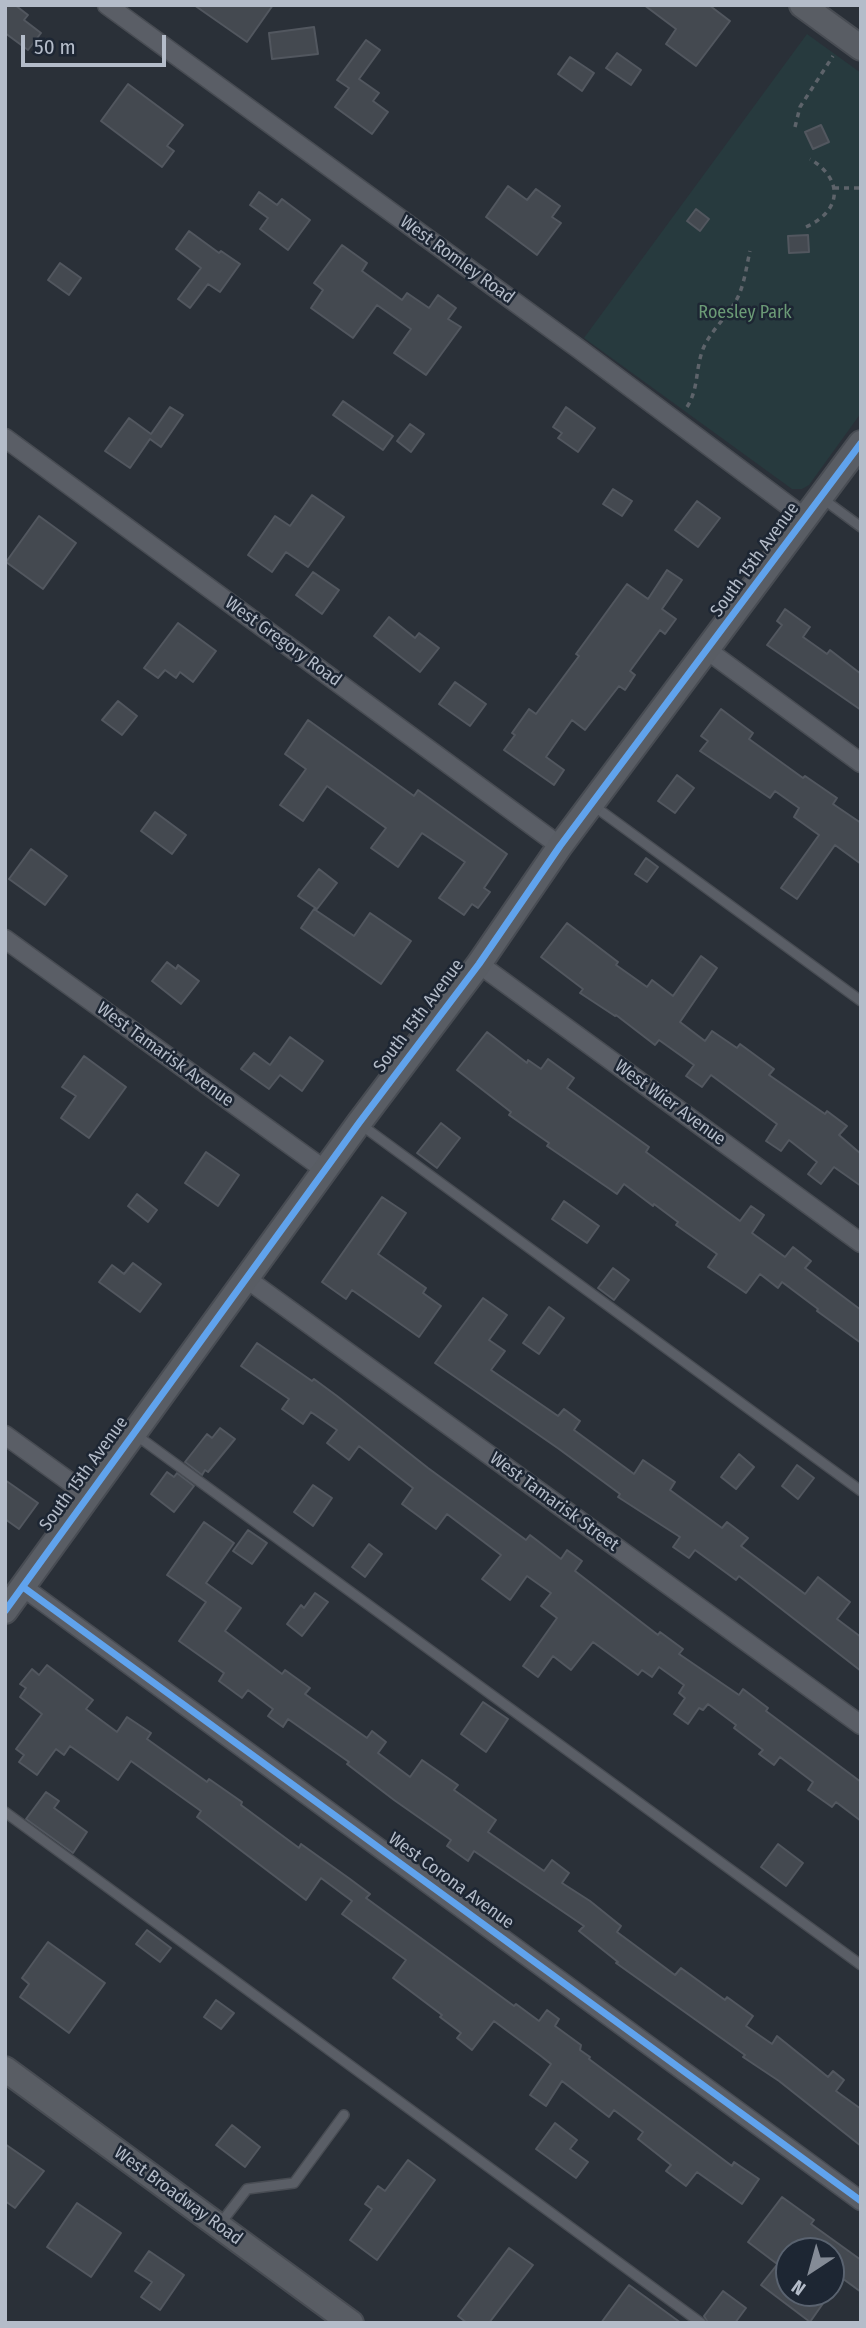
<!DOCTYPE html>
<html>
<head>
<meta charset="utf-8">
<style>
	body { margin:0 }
	#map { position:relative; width:866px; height:2328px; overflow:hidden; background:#2a3038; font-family:"Fira Sans Condensed",sans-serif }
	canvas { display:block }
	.frame { position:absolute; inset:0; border:7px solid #b4bcc9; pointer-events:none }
	.north { position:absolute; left:775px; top:2237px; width:70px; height:70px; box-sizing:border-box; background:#1d2633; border:2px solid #59626f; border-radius:50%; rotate:216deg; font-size:19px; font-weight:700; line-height:28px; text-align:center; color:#b4bcc9 }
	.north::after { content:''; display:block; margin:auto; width:24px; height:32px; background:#848b96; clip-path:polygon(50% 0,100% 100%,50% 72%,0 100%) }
	.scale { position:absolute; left:21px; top:35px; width:145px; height:32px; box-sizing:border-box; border:4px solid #b4bcc9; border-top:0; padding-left:9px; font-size:21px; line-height:24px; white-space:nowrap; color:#b4bcc9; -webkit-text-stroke:5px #1d2633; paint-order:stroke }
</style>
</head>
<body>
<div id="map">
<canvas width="866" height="2328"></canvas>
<div class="frame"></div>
<div class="north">N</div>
<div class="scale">50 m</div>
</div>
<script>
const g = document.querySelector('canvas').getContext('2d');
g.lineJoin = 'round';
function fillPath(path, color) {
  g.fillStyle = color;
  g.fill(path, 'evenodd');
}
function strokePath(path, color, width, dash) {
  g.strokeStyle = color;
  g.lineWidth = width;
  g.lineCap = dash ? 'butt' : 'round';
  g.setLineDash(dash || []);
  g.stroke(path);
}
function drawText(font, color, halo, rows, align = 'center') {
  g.font = font + ' "Fira Sans Condensed",sans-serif';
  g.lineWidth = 5;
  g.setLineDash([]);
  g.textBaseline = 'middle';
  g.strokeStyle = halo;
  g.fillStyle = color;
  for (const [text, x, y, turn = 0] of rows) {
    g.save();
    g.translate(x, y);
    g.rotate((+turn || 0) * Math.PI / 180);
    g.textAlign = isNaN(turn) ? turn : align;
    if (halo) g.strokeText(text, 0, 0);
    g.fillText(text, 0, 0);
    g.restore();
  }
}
fillPath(new Path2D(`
	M807,34L861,73V413L809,485L802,489H792L584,338Z`), '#273a3e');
const building = new Path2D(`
	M5,5H15L28,15L24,20L41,33L28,50L5,33Z
	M194,5H273L247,42Z
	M644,5H709L730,21L696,66L666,44L676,29Z
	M314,27L318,54L272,59L269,33Z
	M366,40L380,50L359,79L379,93L373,101L388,112L372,134L335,107L349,88L337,80Z
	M617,53L641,70L631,85L606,68Z
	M570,57L594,73L582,91L558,74Z
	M128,84L183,125L167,146L174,151L162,167L101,121Z
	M821,125L829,142L813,149L805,132Z
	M508,186L527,200L536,189L560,206L552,217L561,223L537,255L486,217Z
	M259,192L277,205L282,199L310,220L288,250L260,229L268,218L250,205Z
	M696,209L709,219L700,231L687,221Z
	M189,231L219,253L221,251L240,264L220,292L208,284L190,308L178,299L201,268L176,249Z
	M808,235L809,252L789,253L788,236Z
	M342,245L367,263L362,271L402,300L407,293L429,308L438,295L456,308L448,319L461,327L426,375L394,353L411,329L377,305L353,338L311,308L323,290L314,283Z
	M60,263L81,278L69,295L48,280Z
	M343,401L393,436L383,450L333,415Z
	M170,407L183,415L161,447L150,439L130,468L105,451L129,418L151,434Z
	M566,407L595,428L578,452L558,438L562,433L553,427Z
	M410,424L424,434L411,452L397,441Z
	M613,489L632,501L622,516L603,504Z
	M312,495L344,517L308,567L286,552L272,572L248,555L275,516L290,526Z
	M697,501L720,518L698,547L675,530Z
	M39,516L76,543L43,589L6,562Z
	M667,570L682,580L662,609L676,619L665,634L660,630L630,671L635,675L625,690L619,686L585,730L572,720L546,757L564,770L554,785L504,750L515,735L512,733L529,709L536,714L579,656L576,654L627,584L648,599Z
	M313,572L339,590L322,614L296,595Z
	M785,609L810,627L803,637L827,654L830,650L861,674V710L767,645L782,625L777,621Z
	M389,617L415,638L419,633L439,648L420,672L374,636Z
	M178,623L216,651L193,682L180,672L176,678L165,670L158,678L144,668Z
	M455,682L486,704L470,726L439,704Z
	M118,701L137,716L122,735L102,720Z
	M721,709L753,733L749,739L803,778L805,776L837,798L833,804L861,823V864L835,845L797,899L781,888L819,835L794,817L799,808L775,791L770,798L700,751L708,741L701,736Z
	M308,720L414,796L418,790L507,854L484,888L490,892L478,908L472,904L464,915L439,898L465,862L422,833L398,867L371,848L386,828L327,786L303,821L280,805L306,769L285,754Z
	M677,775L694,788L675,813L658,801Z
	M155,812L186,835L172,854L141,831Z
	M31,849L67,876L45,905L9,879Z
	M646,858L658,867L647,882L635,874Z
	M319,869L337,883L317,909L298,896Z
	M314,909L354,936L370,913L411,941L381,984L301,928Z
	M567,923L618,962L616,965L647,987L652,980L673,996L701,956L717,968L680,1022L705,1041L712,1031L737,1048L740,1044L774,1069L769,1075L825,1114L827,1111L847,1126L839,1135L861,1154V1186L834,1167L821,1184L808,1174L817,1162L789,1140L781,1151L766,1141L777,1124L711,1075L702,1087L686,1076L694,1065L659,1040L655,1045L616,1015L615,1016L580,993L583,989L541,957Z
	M167,962L176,969L178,965L199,981L181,1004L152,981Z
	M487,1032L527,1063L528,1060L541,1069L548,1059L574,1078L567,1088L649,1147L646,1152L740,1221L751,1206L764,1215L752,1233L785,1257L793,1247L811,1261L805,1268L861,1310V1343L817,1311L818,1309L782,1282L778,1288L760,1274L746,1293L708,1267L717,1254L676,1225L678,1222L654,1204L653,1206L624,1184L617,1194L547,1146L549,1143L509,1115L511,1112L457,1070Z
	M290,1037L323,1061L302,1091L280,1075L269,1089L241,1069L254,1053L270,1065Z
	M84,1056L126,1087L89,1138L61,1118L76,1096L62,1087Z
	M441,1123L460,1138L437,1168L417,1153Z
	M206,1152L239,1175L218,1206L185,1183Z
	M137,1194L157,1210L148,1222L128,1206Z
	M382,1197L406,1213L378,1254L426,1288L423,1293L441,1306L419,1337L352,1290L346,1299L322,1282Z
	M564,1201L599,1226L587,1243L552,1219Z
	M133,1263L161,1284L140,1312L99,1282L112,1265L124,1274Z
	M613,1268L629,1280L614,1300L598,1288Z
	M483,1298L507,1315L489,1340L505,1351L491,1370L558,1416L564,1409L580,1421L574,1430L634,1474L643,1460L675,1482L670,1490L722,1528L727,1522L748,1538L741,1546L805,1594L818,1577L850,1602L837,1619L861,1637V1671L739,1576L736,1580L695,1550L689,1558L673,1547L680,1537L618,1497L620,1494L559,1449L435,1363Z
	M549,1307L564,1318L539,1354L523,1343Z
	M257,1343L312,1381L314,1379L337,1396L428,1468L526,1540L530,1535L561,1559L567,1550L582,1561L575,1571L658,1635L660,1632L683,1649L679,1654L739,1695L743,1689L768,1708L766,1711L861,1782V1821L836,1802L832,1807L808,1790L813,1782L780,1757L774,1765L759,1754L763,1750L734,1728L736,1725L708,1704L703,1710L699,1708L688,1724L674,1714L685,1698L679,1693L684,1685L659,1667L652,1677L642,1670L638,1675L593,1642L571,1670L553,1656L538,1677L523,1666L557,1618L541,1606L551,1593L527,1576L510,1600L482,1579L501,1555L447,1514L436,1529L402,1504L413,1488L359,1446L349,1460L327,1443L337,1430L311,1412L303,1424L282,1409L289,1399L241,1366Z
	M220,1428L235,1439L208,1472L205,1470L202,1475L185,1462L207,1434L212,1438Z
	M739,1454L754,1467L736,1489L721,1477Z
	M797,1465L814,1478L798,1499L782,1486Z
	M167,1472L174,1477L177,1473L194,1486L174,1512L151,1494Z
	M5,1480L38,1503L19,1529L5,1519Z
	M313,1485L332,1498L313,1526L294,1512Z
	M204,1522L234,1543L206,1583L241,1608L225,1631L282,1674L285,1670L310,1688L305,1694L367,1738L372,1731L386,1742L378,1753L410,1777L422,1760L458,1785L454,1790L496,1820L488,1832L544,1871L552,1860L569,1873L562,1883L590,1901L621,1926L617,1932L675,1975L681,1968L725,2000L727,1997L753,2016L746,2026L772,2044L777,2036L828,2077L833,2071L844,2080L836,2091L861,2109V2146L779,2081L743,2057L745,2055L616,1963L618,1962L579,1931L584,1926L474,1851L468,1861L447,1846L451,1840L394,1800L347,1764L349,1762L288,1719L283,1727L268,1716L273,1709L248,1690L242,1698L219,1681L224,1673L179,1641L206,1602L167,1575Z
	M248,1530L267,1543L252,1564L233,1551Z
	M369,1544L382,1554L365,1577L352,1567Z
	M315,1593L328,1602L302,1636L287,1624L301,1605L304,1608Z
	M47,1665L93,1700L86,1709L117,1732L127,1717L151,1733L147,1739L207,1782L209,1779L242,1802L241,1805L299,1848L301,1844L350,1879L370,1894L366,1898L514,2006L516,2004L539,2021L547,2010L559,2019L555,2026L581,2045L580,2050L590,2057L589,2059L732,2166L734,2162L759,2179L742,2204L697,2172L686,2186L666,2171L671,2165L638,2139L643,2132L614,2110L609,2117L562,2081L546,2106L530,2095L551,2064L541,2056L494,2021L472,2050L457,2038L461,2033L440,2017L442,2015L393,1978L406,1960L342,1914L352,1901L321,1878L306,1900L197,1817L201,1811L131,1761L118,1780L70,1746L64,1755L56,1749L37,1775L19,1762L24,1755L16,1749L42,1714L20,1697L26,1688L20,1684L32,1669L39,1675Z
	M483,1702L508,1719L486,1752L461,1734Z
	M46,1792L59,1801L54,1808L87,1832L73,1853L26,1819Z
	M778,1844L803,1863L786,1886L761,1867Z
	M147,1930L171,1948L160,1962L136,1944Z
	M48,1942L105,1983L69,2033L20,1997L29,1984L22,1978Z
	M216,2000L234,2013L221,2029L204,2017Z
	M555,2123L577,2140L570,2149L588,2162L576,2178L536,2149Z
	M232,2125L260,2147L245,2167L216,2145Z
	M5,2144L44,2171L15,2208L5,2201Z
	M408,2160L435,2180L377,2260L350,2240L372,2209L365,2204L378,2186L385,2191Z
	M782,2197L814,2220L811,2224L861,2260V2292L831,2270V2251H789V2273L748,2242Z
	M77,2203L121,2233L91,2277L47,2247Z
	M509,2248L533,2265L489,2323H467L458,2316Z
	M149,2251L184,2275L160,2310L141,2297L152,2282L135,2271Z
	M776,2266L789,2276V2293H812L824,2302L810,2322L761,2285Z
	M629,2285L681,2323H601Z
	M723,2291L746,2308L735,2323H708L704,2316Z`);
fillPath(building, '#444950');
strokePath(building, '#52575f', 2);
const lane = new Path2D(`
	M823,499L861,527
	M594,806L861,1001
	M360,1124L861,1491
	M136,1435L861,1965
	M5,1812L701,2323
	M220,2224L247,2189L294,2183L344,2115`);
const street = new Path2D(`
	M107,5L579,349L805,518
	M5,438L560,846
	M707,650L861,763
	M5,939L325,1170
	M479,964L861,1243
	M247,1279L861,1725
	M5,1435L88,1495
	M23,1587L861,2201`);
const secondary = new Path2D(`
	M802,5L861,48
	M5,1611L359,1123L479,964L560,846L861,443
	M5,2069L351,2323`);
strokePath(lane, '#484c53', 12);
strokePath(street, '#484c53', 21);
strokePath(secondary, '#484c53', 28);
strokePath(new Path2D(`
	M795,127L800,107L833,56
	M834,188H861
	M806,227C843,210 843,179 810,159
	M687,407C699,388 695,370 703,349C710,332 724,320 734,304C744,289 746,268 750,251`), '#5d636a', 3.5, [5, 5]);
strokePath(lane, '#5a5e66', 9);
strokePath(street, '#5a5e66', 18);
strokePath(secondary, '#595d64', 24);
strokePath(new Path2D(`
	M23,1587L861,2201
	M5,1611L359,1123L479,964L560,846L861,443`), '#60a3ed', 7);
drawText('18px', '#b4bcc9', '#1d2633', [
	["West Romley Road",457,260,36],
	["South 15th Avenue",755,560,-54],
	["West Gregory Road",283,642,36],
	["South 15th Avenue",419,1016,-53],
	["West Tamarisk Avenue",165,1055,36],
	["West Wier Avenue",670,1103,36],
	["South 15th Avenue",84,1474,-54],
	["West Tamarisk Street",554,1502,36],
	["West Corona Avenue",451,1881,36],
	["West Broadway Road",178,2196,36]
]);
drawText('18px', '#6b9a76', '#1d2633', [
	["Roesley Park",745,313]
]);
</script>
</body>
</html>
